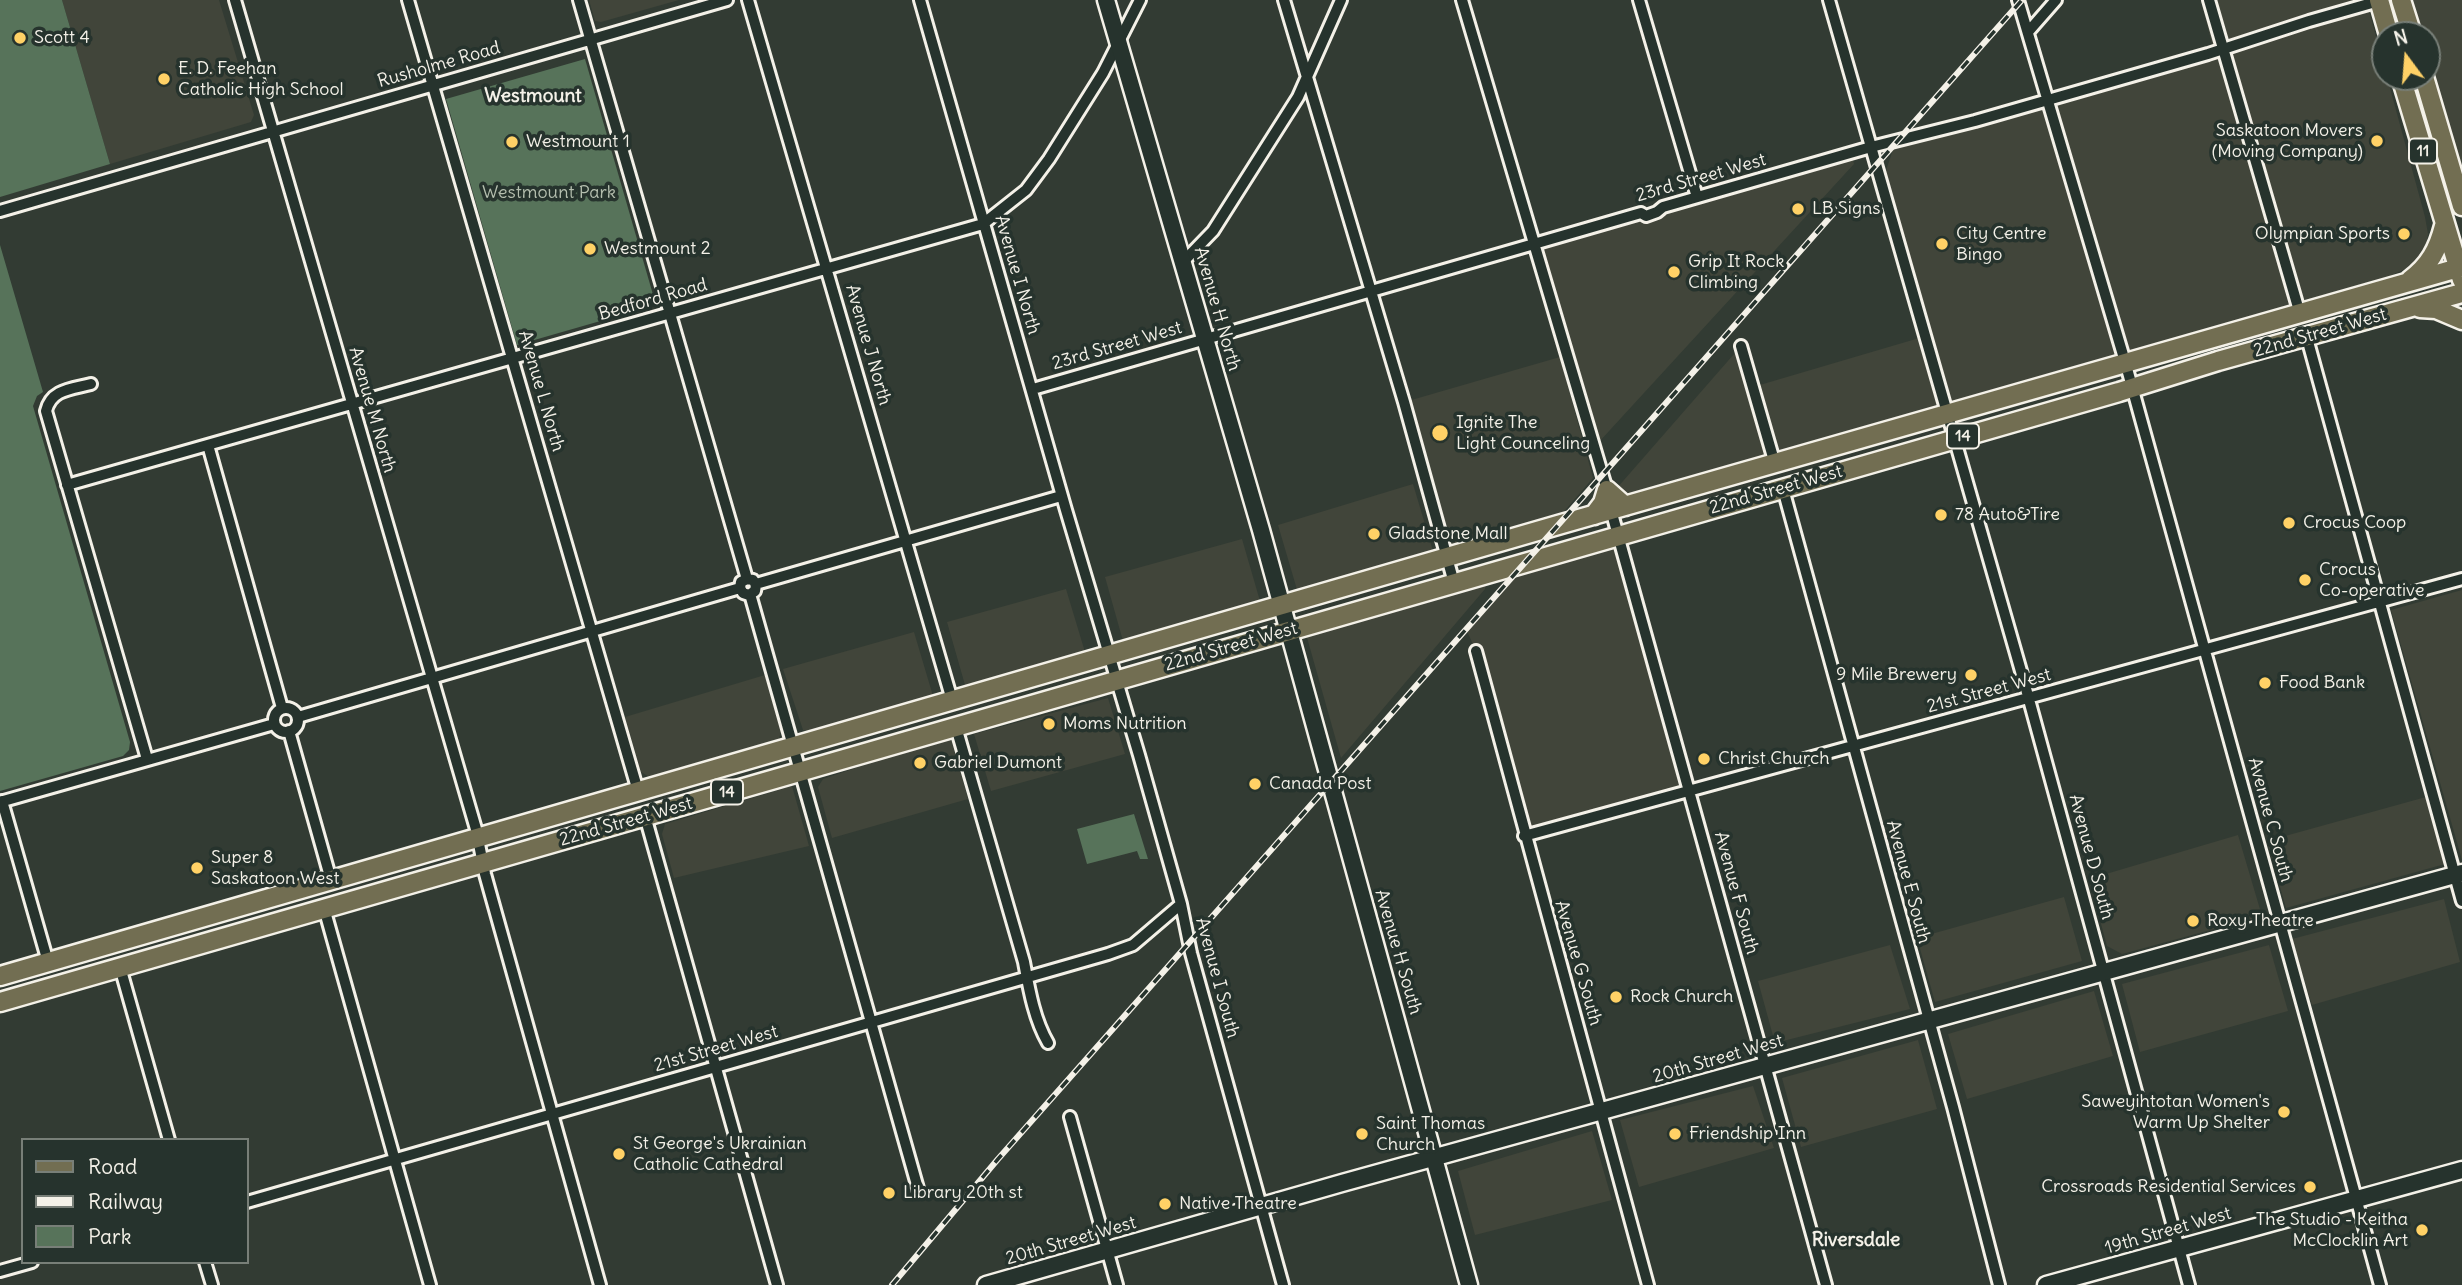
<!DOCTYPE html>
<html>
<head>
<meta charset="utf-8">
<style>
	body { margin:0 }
	#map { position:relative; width:2462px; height:1285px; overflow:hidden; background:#323b33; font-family:Delius,sans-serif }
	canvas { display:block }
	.legend { position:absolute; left:21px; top:1138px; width:228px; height:126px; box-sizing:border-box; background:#26332d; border:2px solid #787f78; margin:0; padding:9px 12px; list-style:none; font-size:21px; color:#f4f1e8 }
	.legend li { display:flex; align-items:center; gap:14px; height:35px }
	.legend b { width:35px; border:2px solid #787f78 }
	.north { position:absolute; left:2371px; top:21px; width:70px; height:70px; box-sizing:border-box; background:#26332d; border:2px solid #787f78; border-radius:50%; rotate:344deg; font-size:19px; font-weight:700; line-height:28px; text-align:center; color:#f4f1e8 }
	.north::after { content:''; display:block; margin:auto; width:24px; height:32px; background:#ffd166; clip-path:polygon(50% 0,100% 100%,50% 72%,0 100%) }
</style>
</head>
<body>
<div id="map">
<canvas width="2462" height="1285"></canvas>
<ul class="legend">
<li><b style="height:9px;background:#726e52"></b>Road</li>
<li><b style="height:9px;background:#f4f1e8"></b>Railway</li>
<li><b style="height:19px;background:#57735a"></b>Park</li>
</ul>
<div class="north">N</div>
</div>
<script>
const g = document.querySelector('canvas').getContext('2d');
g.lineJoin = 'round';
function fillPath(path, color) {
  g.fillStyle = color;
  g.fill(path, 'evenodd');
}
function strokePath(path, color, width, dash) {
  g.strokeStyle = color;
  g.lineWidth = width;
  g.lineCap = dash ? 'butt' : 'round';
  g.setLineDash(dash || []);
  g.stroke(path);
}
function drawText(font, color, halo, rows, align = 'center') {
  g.font = font + ' Delius,sans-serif';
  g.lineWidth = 7;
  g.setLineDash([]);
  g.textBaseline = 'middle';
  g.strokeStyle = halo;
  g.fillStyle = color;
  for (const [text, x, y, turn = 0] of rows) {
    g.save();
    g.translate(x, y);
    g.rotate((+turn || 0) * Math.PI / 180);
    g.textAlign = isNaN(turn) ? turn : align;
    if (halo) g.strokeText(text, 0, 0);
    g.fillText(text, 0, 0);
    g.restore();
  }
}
fillPath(new Path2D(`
	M62,0H219L254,115L251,122L110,164Z
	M589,0H679L601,22L595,21Z
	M2201,0H2366L2385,69V77H2387L2425,217L2428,234L2426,248L2416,264L2390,276L1764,457L1625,496L1617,488L1741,346L1753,387L1926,336L1882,182L1896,141L2213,48Z
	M2406,0H2462V175L2427,67V35H2417Z
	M1852,156L1854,164L1599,442L1541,249Z
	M1560,357L1593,478L1561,515L1451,547L1408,401Z
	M1413,484L1433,551L1430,554L1298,593L1278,525Z
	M1619,536L1689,790L1524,836L1476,651L1466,629L1526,562Z
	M1242,539L1260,601L1123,641L1105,577Z
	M1486,583L1485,589L1341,758L1306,634Z
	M1066,589L1085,652L965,685L947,622Z
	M2462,590V860L2391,610Z
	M914,632L933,696L809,731L803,730L783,669Z
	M765,675L781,731L779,739L655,775L648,776L641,772L625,717Z
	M1108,698L1125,754L991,791L974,734Z
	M950,736L968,799L832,838L818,787L823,779Z
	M792,786L809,846L674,878L662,834L665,824Z
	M2426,797L2445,864L2286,908L2267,841Z
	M2238,835L2262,916L2122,954L2107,946L2089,879Z
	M2064,897L2082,961L1935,1002L1917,938Z
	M2444,899L2460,962L2312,1005L2292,939Z
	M1890,945L1910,1009L1775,1043L1758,981Z
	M2269,945L2288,1011L2140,1052L2122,984Z
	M2094,991L2113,1056L1967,1099L1948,1034Z
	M1918,1040L1937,1109L1801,1147L1782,1078Z
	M1753,1086L1774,1148L1639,1187L1620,1120Z
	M1592,1131L1612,1200L1475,1235L1458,1171Z`), '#41453a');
fillPath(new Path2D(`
	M0,0H62L110,164L0,197Z
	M585,59L656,305L517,345L446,99Z
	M0,245L43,392L37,396L33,406L130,742L129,750L123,756L0,791Z
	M1134,814L1148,859H1140L1137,851L1087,864L1077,829Z`), '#57735a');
const street = new Path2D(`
	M235,0L476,829L485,874L600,1285
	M408,0L638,791
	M579,0L747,579
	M748,0L952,700
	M920,0L1066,510L1139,755L1181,904L1191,953L1283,1285
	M1284,0L1404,402L1454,583
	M1462,0L1607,490
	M1639,0L1697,197
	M1829,0L2025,685L2189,1285
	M2018,0L2126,365L2380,1285
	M2209,0L2300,314
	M2028,32L2056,0
	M0,211L727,0
	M1183,262L1213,231L1298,97L1341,0
	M2307,338L2462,901
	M1741,346L1775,464
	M91,384C72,389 51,389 46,411L147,759
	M1033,389L1641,213L1646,216L1657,212L1663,207L1871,147L1975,121L2208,54L2309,21L2379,1
	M208,445L282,708
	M67,485L983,224L1026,190L1049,159L1103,73L1140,0
	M1783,489L1953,1107L1999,1285
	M1611,510L1826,1285
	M756,584L1061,496
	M750,594L919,1192
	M1476,651L1648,1285
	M274 720a12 12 0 1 1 24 0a12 12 0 1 1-24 0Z
	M298,717L740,588L741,582L747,579L753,580L756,585L755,591L749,595L743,593L740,588
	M956,727L1024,962C1029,989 1034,1019 1048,1043
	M289,731L331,880
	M2,801L48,962
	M0,802L274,724
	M645,816L777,1285
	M1524,836L2462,579
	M324,908L430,1285
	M120,967L169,1140
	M1070,1117L1117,1285
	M247,1202L1108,954L1133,945L1181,904
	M205,1262L212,1285
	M0,1271L32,1262`);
const secondary = new Path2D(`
	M1106,0L1261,530L1469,1285
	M986,1285L1342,1183L2462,873
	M2046,1285L2462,1170`);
const primary = new Path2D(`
	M2379,0L2389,35
	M2401,0L2412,35
	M2401,77L2462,280
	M2424,77L2462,206
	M2410,280C2430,265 2438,249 2444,226
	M2420,308L2436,309L2462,320
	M1594,515L1603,503L1607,490L1625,506
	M0,976L1558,525L2462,267
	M0,1002L2119,392L2218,361L2462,293`);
strokePath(street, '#f4f1e8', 16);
strokePath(secondary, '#f4f1e8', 21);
strokePath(primary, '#f4f1e8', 23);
strokePath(street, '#26332d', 10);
strokePath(secondary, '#26332d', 16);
strokePath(primary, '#726e52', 18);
const rail = new Path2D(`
	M892,1285L998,1159L2022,0`);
strokePath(rail, '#f4f1e8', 6);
strokePath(rail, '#26332d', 3.5, [10]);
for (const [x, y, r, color] of [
	[20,38,7,"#ffd166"],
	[164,79,7,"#ffd166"],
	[2377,141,7,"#ffd166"],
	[512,142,7,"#ffd166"],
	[1798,209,7,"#ffd166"],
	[2404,234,7,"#ffd166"],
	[1942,244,7,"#ffd166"],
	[590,249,7,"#ffd166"],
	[1674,272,7,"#ffd166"],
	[1440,433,9,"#ffd166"],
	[1941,515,7,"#ffd166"],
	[2289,523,7,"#ffd166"],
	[1374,534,7,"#ffd166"],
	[2305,580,7,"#ffd166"],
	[1971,675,7,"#ffd166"],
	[2265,683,7,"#ffd166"],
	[1049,724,7,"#ffd166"],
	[1704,759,7,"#ffd166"],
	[920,763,7,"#ffd166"],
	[1255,784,7,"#ffd166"],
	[197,868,7,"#ffd166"],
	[2193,921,7,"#ffd166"],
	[1616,997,7,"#ffd166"],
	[2284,1112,7,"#ffd166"],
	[1362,1134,7,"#ffd166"],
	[1675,1134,7,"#ffd166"],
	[619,1154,7,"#ffd166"],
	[2310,1187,7,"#ffd166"],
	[889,1193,7,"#ffd166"],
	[1165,1204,7,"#ffd166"],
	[2422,1230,7,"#ffd166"]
]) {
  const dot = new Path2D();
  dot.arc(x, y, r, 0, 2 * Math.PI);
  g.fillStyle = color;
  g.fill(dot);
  strokePath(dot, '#26332d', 2.5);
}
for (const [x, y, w] of [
	[2423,151,28],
	[1963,436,32],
	[727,792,32]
]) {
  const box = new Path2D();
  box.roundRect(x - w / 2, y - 12.5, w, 25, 5);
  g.fillStyle = '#26332d';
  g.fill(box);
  strokePath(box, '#f4f1e8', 2);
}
drawText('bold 16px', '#f4f1e8', null, [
	["11",2423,151],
	["14",1963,436],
	["14",727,792]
]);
drawText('18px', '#f4f1e8', '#26332d', [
	["Scott 4",34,38],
	["E. D. Feehan",178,69],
	["Catholic High School",178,90],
	["Saskatoon Movers",2363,131,"right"],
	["(Moving Company)",2363,152,"right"],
	["Westmount 1",526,142],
	["LB Signs",1812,209],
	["City Centre",1956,234],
	["Bingo",1956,255],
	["Olympian Sports",2390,234,"right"],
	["Westmount 2",604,249],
	["Grip It Rock",1688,262],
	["Climbing",1688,283],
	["Ignite The",1456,423],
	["Light Counceling",1456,444],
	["78 Auto&Tire",1955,515],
	["Crocus Coop",2303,523],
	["Gladstone Mall",1388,534],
	["Crocus",2319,570],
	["Co-operative",2319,591],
	["9 Mile Brewery",1957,675,"right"],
	["Food Bank",2279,683],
	["Moms Nutrition",1063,724],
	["Christ Church",1718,759],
	["Gabriel Dumont",934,763],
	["Canada Post",1269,784],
	["Super 8",211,858],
	["Saskatoon West",211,879],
	["Roxy Theatre",2207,921],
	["Rock Church",1630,997],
	["Saweyihtotan Women's",2270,1102,"right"],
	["Warm Up Shelter",2270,1123,"right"],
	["Saint Thomas",1376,1124],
	["Church",1376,1145],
	["Friendship Inn",1689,1134],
	["St George's Ukrainian",633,1144],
	["Catholic Cathedral",633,1165],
	["Crossroads Residential Services",2296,1187,"right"],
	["Library 20th st",903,1193],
	["Native Theatre",1179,1204],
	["The Studio - Keitha",2408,1220,"right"],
	["McClocklin Art",2408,1241,"right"]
], 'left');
drawText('18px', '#f4f1e8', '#26332d', [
	["Rusholme Road",439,65,-16],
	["23rd Street West",1701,178,-16],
	["Avenue I North",1017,275,74],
	["Bedford Road",653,300,-16],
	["Avenue H North",1217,309,74],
	["22nd Street West",2320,333,-16],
	["Avenue J North",868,345,74],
	["23rd Street West",1117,346,-16],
	["Avenue L North",541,391,74],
	["Avenue M North",372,410,74],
	["22nd Street West",1776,490,-16],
	["22nd Street West",1231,647,-16],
	["21st Street West",1989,691,-15],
	["Avenue C South",2270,820,75],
	["22nd Street West",626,822,-16],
	["Avenue D South",2091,857,75],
	["Avenue E South",1908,882,75],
	["Avenue F South",1736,893,75],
	["Avenue H South",1398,952,74],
	["Avenue G South",1578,963,74],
	["Avenue I South",1217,978,75],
	["21st Street West",716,1049,-16],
	["20th Street West",1718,1059,-16],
	["19th Street West",2168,1231,-16],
	["20th Street West",1071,1241,-16]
]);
drawText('18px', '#b5bfaf', '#26332d', [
	["Westmount Park",549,193]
]);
drawText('bold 19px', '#f4f1e8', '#26332d', [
	["Westmount",533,97],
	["Riversdale",1856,1241]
]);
</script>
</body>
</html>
